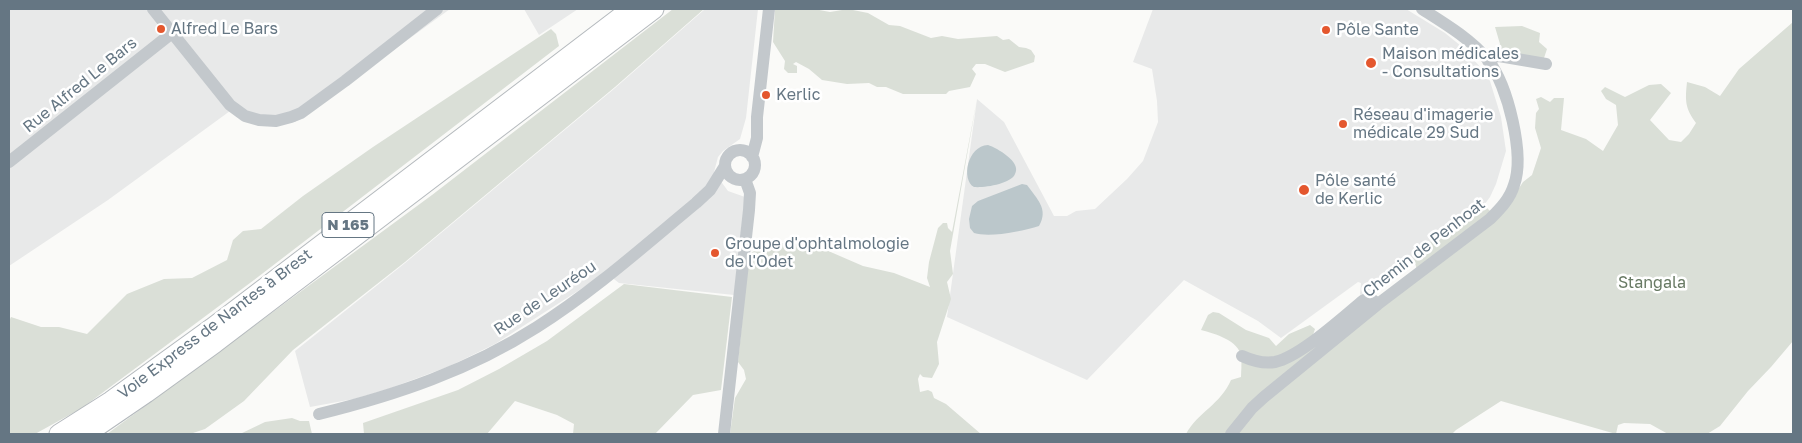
<!DOCTYPE html>
<html>
<head>
<meta charset="utf-8">
<style>
	body { margin:0 }
	#map { position:relative; width:1802px; height:443px; overflow:hidden; background:#fafaf8; font-family:"Golos Text",sans-serif }
	canvas { display:block }
	.frame { position:absolute; inset:0; border:10px solid #657683; pointer-events:none }
</style>
</head>
<body>
<div id="map">
<canvas width="1802" height="443"></canvas>
<div class="frame"></div>
</div>
<script>
const g = document.querySelector('canvas').getContext('2d');
g.lineJoin = 'round';
function fillPath(path, color) {
  g.fillStyle = color;
  g.fill(path, 'evenodd');
}
function strokePath(path, color, width, dash) {
  g.strokeStyle = color;
  g.lineWidth = width;
  g.lineCap = dash ? 'butt' : 'round';
  g.setLineDash(dash || []);
  g.stroke(path);
}
function drawText(font, color, halo, rows, align = 'center') {
  g.font = font + ' "Golos Text",sans-serif';
  g.lineWidth = 5;
  g.setLineDash([]);
  g.textBaseline = 'middle';
  g.strokeStyle = halo;
  g.fillStyle = color;
  for (const [text, x, y, turn = 0] of rows) {
    g.save();
    g.translate(x, y);
    g.rotate((+turn || 0) * Math.PI / 180);
    g.textAlign = isNaN(turn) ? turn : align;
    if (halo) g.strokeText(text, 0, 0);
    g.fillText(text, 0, 0);
    g.restore();
  }
}
fillPath(new Path2D(`
	M9,9H450L295,122L230,111L108,200L9,266Z
	M524,9H578L539,35Z
	M705,9H758L746,118L740,139L723,151L718,157L714,172L728,191L745,197L734,295L619,283L606,273L495,344L450,366L388,389L354,399L310,407L295,351L405,263L615,88Z
	M1153,9H1406L1445,33L1461,46L1482,69L1490,81L1501,117L1506,151L1496,184L1490,197L1481,209L1387,280L1360,295L1361,283L1358,282L1281,338L1258,321L1184,280L1087,380L947,317L977,99L1004,122L1054,216H1067L1076,211L1095,209L1127,179L1143,161L1158,122L1157,101L1152,69L1133,62Z`), '#e8e9e9');
fillPath(new Path2D(`
	M673,9H704L615,87L405,262L293,350L244,401L205,429L190,434H107L432,195Z
	M775,9H814L830,12L848,9L868,13L889,25L900,26L931,38L942,36L958,39L997,36L1003,40L1009,39L1019,47L1026,48L1031,50L1035,56L1034,62L1005,72L985,64H976L972,69L976,74L970,87L949,91L946,94H903L886,87H877L869,83L847,84L822,80L809,69L796,62L793,64L797,66V73H788L784,69L785,61L773,42Z
	M1793,22V341L1771,367L1748,391L1720,426L1707,434H1668L1650,424L1624,423L1618,425L1616,434L1501,401L1456,430L1452,434H1186C1197,413 1221,404 1231,380L1241,377C1241,371 1242,364 1241,357C1239,340 1215,334 1201,330L1208,315L1213,312L1219,313L1246,330L1269,338L1276,346L1289,334L1310,325L1315,329L1312,338L1419,278L1413,255L1425,248L1445,228L1486,207L1490,211L1508,205L1523,182L1532,175L1541,148L1535,128L1536,113L1539,109L1536,99L1541,97L1550,102L1554,98H1564L1561,130L1586,139L1603,151L1618,125L1616,105L1606,99L1601,91L1605,87L1625,97L1649,85L1661,84L1671,93L1650,120L1669,140L1681,142L1689,134L1696,123C1685,108 1685,101 1687,82L1705,87L1720,96L1739,69Z
	M1522,26L1540,33L1539,42L1547,49L1543,61L1492,53L1500,44L1495,27Z
	M551,29L556,34L559,46L254,280L82,408L35,434H9V321L11,317L41,327H59L87,334L127,294L164,279L192,278L227,260L233,240L243,231L261,229L303,196L373,147Z
	M977,99L950,251L953,274L947,282L951,299L937,342L939,364L932,378L923,377L920,374L918,379L920,392L928,390L932,392L934,398L946,404L981,434H730L735,398L746,379L744,370L738,362L748,263L751,253L762,246L784,243L798,244L826,250L863,266L894,273L930,287L927,278L929,262L938,228L943,223H947L948,228L952,232Z
	M624,284L732,297L721,390L693,395L655,434H573L574,424L557,415L515,401L487,434H364L363,423L458,390L499,369L547,341Z
	M292,418L300,421H309L312,434H240L265,422Z`), '#dadfd7');
fillPath(new Path2D(`
	M988,145C997,148 1022,162 1015,174C1011,184 984,188 974,187C961,180 967,146 988,145Z
	M1022,184L1027,185C1037,199 1049,209 1039,226C1023,231 990,238 974,233L970,228L969,219L972,206L978,201Z`), '#bbc7cb');
const highway = new Path2D(`
	M59,434L111,401L212,328L631,9
	M86,434L146,393L215,343L654,9`);
strokePath(highway, '#b4b9bd', 21);
strokePath(new Path2D(`
	M153,9L230,105L245,116L259,120L276,121L291,117L301,113L345,81L437,9
	M1488,61L1492,57L1499,56L1546,64
	M725 165a15 15 0 1 1 30 0a15 15 0 1 1-30 0Z
	M752,157L757,138V117L769,9
	M9,162L172,33
	M1242,356C1253,361 1263,364 1275,362C1300,357 1343,317 1364,300L1371,299L1378,304
	M319,414C396,395 470,370 537,327C594,291 644,246 696,203L710,190L725,166
	M724,434L749,210L750,193L745,179
	M1231,434L1252,408L1264,397L1378,304L1490,219C1500,209 1510,199 1514,185C1525,155 1508,86 1488,60C1471,39 1444,23 1422,9`), '#c3c8cc', 12);
strokePath(highway, '#fff', 19);
for (const [x, y, r, color] of [
	[161,29,5,"#e4572e"],
	[1326,30,5,"#e4572e"],
	[1371,63,6,"#e4572e"],
	[766,95,5,"#e4572e"],
	[1343,124,5,"#e4572e"],
	[1304,190,6,"#e4572e"],
	[715,253,5,"#e4572e"]
]) {
  const dot = new Path2D();
  dot.arc(x, y, r, 0, 2 * Math.PI);
  g.fillStyle = color;
  g.fill(dot);
  strokePath(dot, '#fff', 2);
}
for (const [x, y, w] of [
	[348,225,52]
]) {
  const box = new Path2D();
  box.roundRect(x - w / 2, y - 12.5, w, 25, 4);
  g.fillStyle = '#fff';
  g.fill(box);
  strokePath(box, '#657683', 1);
}
drawText('bold 15px', '#657683', null, [
	["N 165",348,225]
]);
drawText('16px', '#657683', '#fff', [
	["Alfred Le Bars",171,29],
	["Pôle Sante",1336,30],
	["Maison médicales",1382,54],
	["- Consultations",1382,72],
	["Kerlic",776,95],
	["Réseau d'imagerie",1353,115],
	["médicale 29 Sud",1353,133],
	["Pôle santé",1315,181],
	["de Kerlic",1315,199],
	["Groupe d'ophtalmologie",725,244],
	["de l'Odet",725,262]
], 'left');
drawText('16px', '#657683', '#fff', [
	["Rue Alfred Le Bars",80,85,-39],
	["Chemin de Penhoat",1424,248,-38],
	["Rue de Leuréou",545,298,-34],
	["Voie Express de Nantes à Brest",215,324,-37]
]);
drawText('16px', '#687a64', '#fff', [
	["Stangala",1652,283]
]);
</script>
</body>
</html>
